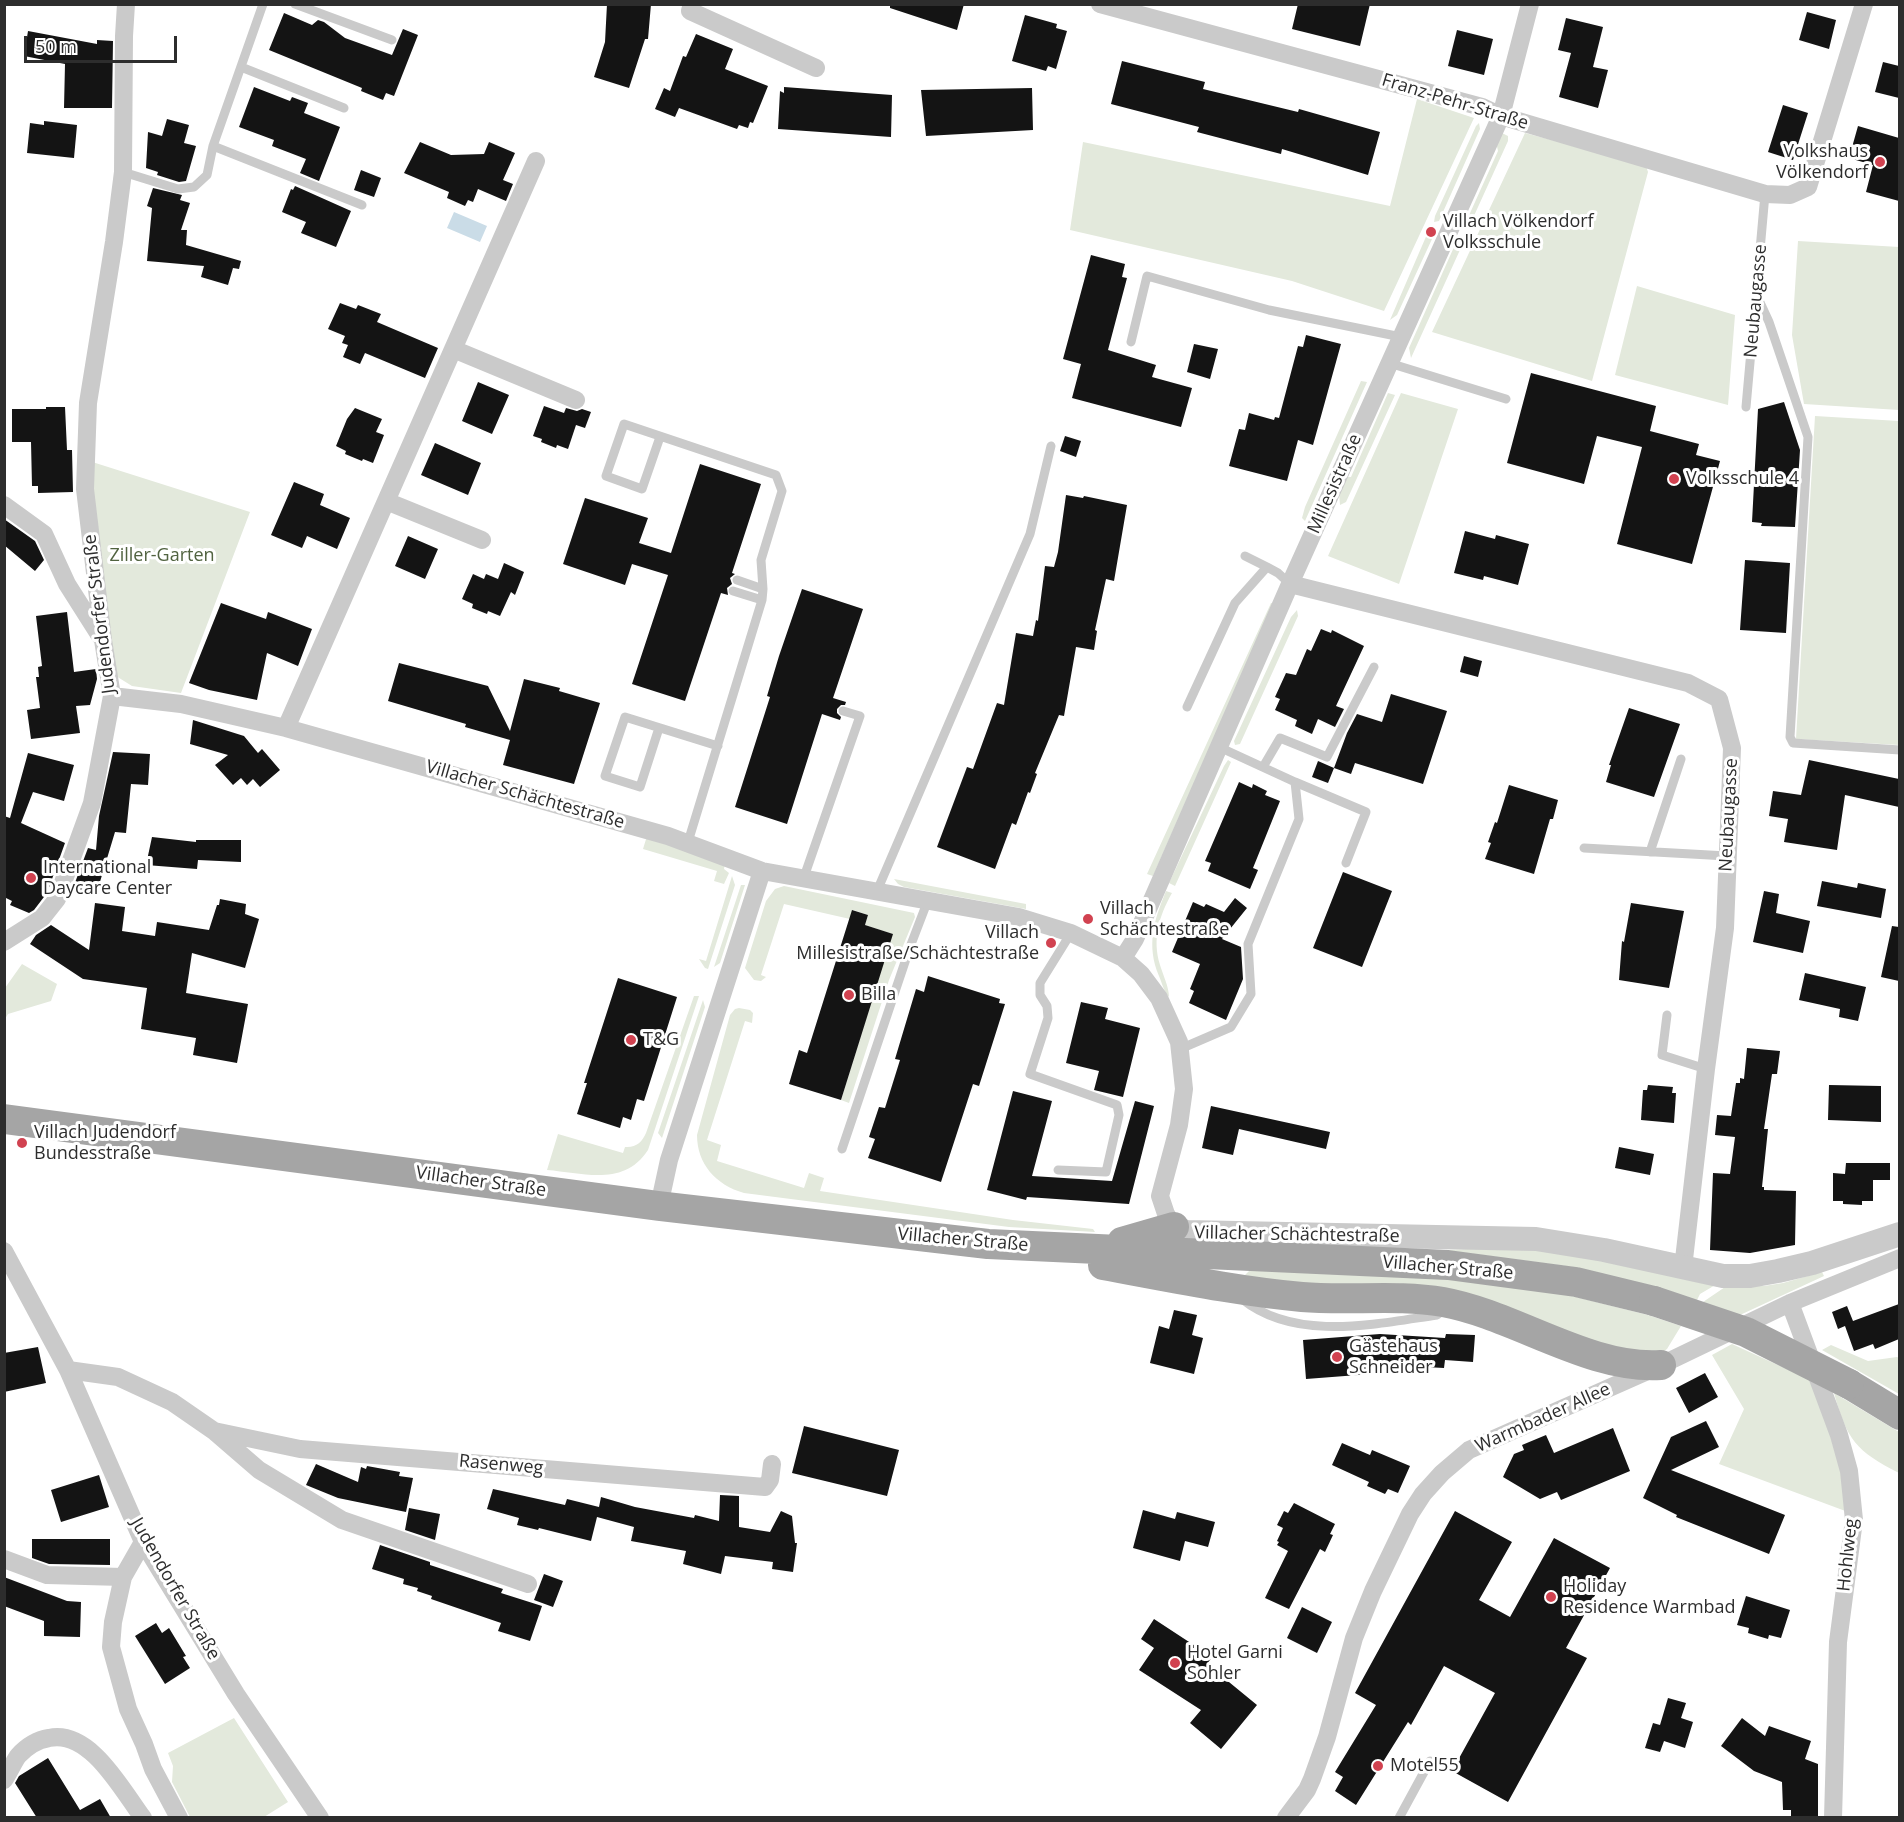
<!DOCTYPE html>
<html>
<head>
<meta charset="utf-8">
<style>
	body { margin:0 }
	#map { position:relative; width:1904px; height:1822px; overflow:hidden; background:#fff; font-family:"Open Sans",sans-serif }
	canvas { display:block }
	.frame { position:absolute; inset:0; border:6px solid #2d2d2d; pointer-events:none }
	.scale { position:absolute; left:24px; top:36px; width:153px; height:27px; box-sizing:border-box; border:3px solid #2d2d2d; border-top:0; padding-left:8px; font-size:18px; line-height:21px; white-space:nowrap; color:#2d2d2d; -webkit-text-stroke:4px #fff; paint-order:stroke }
</style>
</head>
<body>
<div id="map">
<canvas width="1904" height="1822"></canvas>
<div class="frame"></div>
<div class="scale">50 m</div>
</div>
<script>
const g = document.querySelector('canvas').getContext('2d');
g.lineJoin = 'round';
function fillPath(path, color) {
  g.fillStyle = color;
  g.fill(path, 'evenodd');
}
function strokePath(path, color, width, dash) {
  g.strokeStyle = color;
  g.lineWidth = width;
  g.lineCap = dash ? 'butt' : 'round';
  g.setLineDash(dash || []);
  g.stroke(path);
}
function drawText(font, color, halo, rows, align = 'center') {
  g.font = font + ' "Open Sans",sans-serif';
  g.lineWidth = 6;
  g.setLineDash([]);
  g.textBaseline = 'middle';
  g.strokeStyle = halo;
  g.fillStyle = color;
  for (const [text, x, y, turn = 0] of rows) {
    g.save();
    g.translate(x, y);
    g.rotate((+turn || 0) * Math.PI / 180);
    g.textAlign = isNaN(turn) ? turn : align;
    if (halo) g.strokeText(text, 0, 0);
    g.fillText(text, 0, 0);
    g.restore();
  }
}
fillPath(new Path2D(`
	M1417,99L1474,118L1384,311L1292,281L1070,230L1083,142L1390,206Z
	M1479,123L1480,129L1439,221L1434,222L1435,216L1476,126Z
	M1502,133L1508,136V141L1468,229L1466,227V222L1498,151L1496,142Z
	M1525,133L1639,163L1646,166L1648,172L1592,381L1432,332Z
	M1428,232L1431,234L1432,239L1397,315L1390,320Z
	M1460,241H1464L1411,358L1409,348L1413,339L1454,247Z
	M1798,241L1899,247V410L1804,404L1792,335Z
	M1637,286L1735,315L1728,405L1615,375Z
	M1361,381L1367,382L1305,521L1302,518L1305,507Z
	M1388,393L1395,395L1346,502L1340,505L1339,494L1347,477H1351Z
	M1401,393L1458,409L1399,584L1328,556Z
	M1815,416L1899,421V745L1796,739Z
	M86,460L250,512L181,693L132,686L108,671Z
	M1271,603H1273L1153,876L1147,874Z
	M1297,610L1298,616L1240,744L1235,745L1234,741L1291,617Z
	M1228,760L1231,762L1175,886L1169,883L1224,766Z
	M647,836L725,863L724,869L729,873L724,884L714,881L717,871L643,849Z
	M732,876L735,885L708,969L705,968L699,959L706,961Z
	M894,879L1026,904V909L904,887L898,884Z
	M741,885H745L720,963L714,967Z
	M784,886L914,913L915,917L889,980L849,1103L841,1100L892,934L865,925L868,915L853,910L850,919L784,904L761,975L766,977L761,981L754,980L745,968L766,901L775,889Z
	M1166,891L1172,893C1159,916 1152,939 1160,965C1163,975 1169,987 1169,997C1164,992 1162,983 1159,976C1146,945 1154,920 1166,891Z
	M22,964L57,984L51,1001L8,1014L5,1019V988Z
	M694,996H699L648,1150C624,1187 584,1173 547,1170L558,1134L623,1153L625,1147C636,1148 642,1142 646,1133Z
	M703,1000L705,1007L662,1138L658,1133Z
	M739,1008L750,1010L753,1013L752,1023L745,1021L707,1140L721,1145L717,1161L804,1188L809,1173L824,1178L820,1191L1013,1220L1093,1229L1095,1232L1009,1227L744,1193C716,1185 697,1164 697,1135L730,1015L735,1009Z
	M1491,1248L1549,1250L1717,1284L1700,1294L1697,1300L1573,1267L1444,1250Z
	M1251,1269L1459,1279L1560,1293L1648,1315L1681,1326L1667,1349L1658,1355L1291,1288L1245,1275Z
	M1822,1272L1824,1276L1740,1315L1703,1302L1728,1285L1764,1286L1783,1283Z
	M1732,1344L1815,1382L1841,1473L1848,1512L1719,1464L1744,1409L1712,1355Z
	M1831,1345L1868,1361L1897,1357L1899,1358V1394L1822,1350Z
	M1834,1393L1899,1432V1473C1856,1451 1847,1440 1834,1393Z
	M234,1718L288,1802L264,1817H190L172,1782L173,1766L168,1753Z`), '#e3e9dc');
fillPath(new Path2D(`
	M454,212L487,226L480,242L447,228Z`), '#cadce7');
fillPath(new Path2D(`
	M607,4H651L648,39H645L629,88L594,77L605,42Z
	M890,4H964L957,30L890,8Z
	M1298,4H1370L1360,46L1292,29Z
	M1807,12L1836,20L1829,49L1799,40Z
	M284,13L312,25L318,20L324,22L345,38L392,55L403,29L418,35L394,96L386,93L383,100L361,91L362,88L269,50Z
	M1025,15L1057,24L1056,28L1067,31L1056,69L1048,66L1046,71L1012,61Z
	M1566,18L1603,27L1593,67L1608,70L1598,108L1559,97L1571,53L1558,50Z
	M1457,30L1493,39L1484,75L1448,66Z
	M28,31L97,44V40L113,41L112,108H64L65,64L24,56Z
	M696,34L733,49L725,69L768,86L753,123L750,122L748,128L739,125L737,129L679,108L675,117L655,109L664,88L670,91L683,56L686,57Z
	M1122,61L1205,82L1203,89L1298,112L1299,109L1380,132L1368,175L1282,149L1281,154L1197,132L1199,127L1111,104Z
	M1883,62L1899,66V98L1875,92Z
	M254,87L290,101L292,97L308,103L304,113L340,127L319,181L300,173L306,159L272,146L274,140L239,127Z
	M784,87L892,95L891,137L778,129L780,91L784,93Z
	M1032,88L1033,130L926,136L921,90Z
	M1783,105L1808,113L1793,160L1768,152Z
	M167,119L189,125L184,143L196,146L186,181L179,182L157,175L158,172L146,168L148,132L162,136Z
	M44,121L77,125L74,158L27,153L30,123L44,125Z
	M1858,126L1899,138V201L1866,192L1873,165L1849,158Z
	M420,142L451,155L484,154L489,142L515,153L503,180L513,184L506,201L478,189L473,202L468,200L465,206L447,198L449,192L404,173Z
	M361,170L381,178L374,197L354,190Z
	M295,186L351,211L336,247L301,233L306,222L282,212L291,189L293,190Z
	M153,188L182,195L180,200L190,203L181,230H187L186,245L241,261L239,269L233,268L228,285L201,277L204,266L147,261L152,208L147,206Z
	M1091,255L1125,264L1122,277L1127,278L1108,350L1156,365L1152,377L1192,388L1181,427L1072,398L1081,364L1063,359Z
	M340,303L356,309L358,305L381,314L377,322L438,348L425,378L365,353L360,364L343,357L348,345L342,343L345,336L328,329Z
	M1306,335L1341,344L1313,445L1298,440L1287,481L1229,466L1239,429L1245,430L1249,413L1274,420L1275,417L1279,418L1298,346L1303,347Z
	M1194,344L1218,349L1210,379L1187,372Z
	M1531,373L1656,406L1650,431L1699,444L1696,455L1720,461L1692,564L1617,544L1642,447L1597,436L1584,484L1507,463Z
	M478,382L509,395L492,434L462,421Z
	M1784,402L1800,450L1795,527L1761,526L1762,523L1752,522L1758,409Z
	M544,406L564,413L566,408L577,411L582,409L591,412L585,428L576,425L568,449L557,445L556,448L541,442L542,439L533,436Z
	M46,407H65L67,450H72L73,492L38,493V486H32L31,442H12V409H46Z
	M355,408L382,419L376,432L384,435L373,463L363,459L362,461L345,454L346,451L336,446L347,419Z
	M1065,436L1081,441L1076,457L1060,451Z
	M435,443L481,463L468,495L421,475Z
	M700,464L761,484L732,573L735,574L730,578L732,584L727,588L728,595L721,593L685,701L632,684L668,575L632,564L625,585L563,564L585,498L648,518L639,543L671,553Z
	M294,482L324,494L320,505L350,518L337,549L307,536L302,548L271,535Z
	M1066,495L1083,498L1084,496L1127,505L1114,581L1106,579L1095,630L1097,631L1094,650L1076,647L1064,716L1059,715L1035,773L1037,774L1030,793L1028,792L1016,825L1012,823L995,869L937,847L967,767L973,769L997,703L1004,705L1016,633L1033,636L1036,620L1038,621L1045,566L1054,567L1058,552Z
	M4,519L35,541L44,560L35,571L4,545Z
	M1465,531L1495,539L1496,535L1529,544L1518,585L1484,576L1483,580L1454,573Z
	M408,536L438,549L425,579L395,566Z
	M1745,560L1790,563L1786,633L1740,630Z
	M504,563L524,572L515,595L511,592L500,616L488,611L487,614L472,608L473,604L462,599L473,574L484,579L486,574L498,579Z
	M802,589L863,609L833,698L846,702L845,705H841L837,709V713L841,717L840,720L822,714L787,824L735,807L770,697L767,696L779,656Z
	M221,603L266,619L268,612L312,629L298,666L267,653L257,700L209,690L189,683Z
	M67,612L74,672L96,669L97,679L90,705L76,706L80,733L31,739L27,710L40,708L36,677H39L38,667L42,666L36,616Z
	M1321,629L1331,633L1332,630L1364,646L1336,706L1344,709L1335,727L1318,719L1312,734L1295,726L1297,720L1275,710L1280,699L1275,697L1286,673L1296,675L1307,649L1311,651Z
	M1464,656L1482,661L1478,677L1460,672Z
	M399,663L488,686L510,731L524,679L560,688L559,691L600,703L574,784L503,765L510,740L465,727L466,724L388,701Z
	M1391,694L1447,711L1423,784L1355,763L1351,774L1334,768L1347,733L1357,714L1382,722Z
	M1629,708L1680,724L1654,797L1606,782L1611,765H1609Z
	M193,720L244,736L258,753L262,749L280,770L260,787L253,779L247,785L241,778L233,785L215,765L228,755L190,744Z
	M113,752L150,754L148,785L131,784L126,833L115,832L96,895L73,888L88,848L96,850L99,816Z
	M28,753L74,765L64,801L33,792L21,823L65,843L47,893L34,910L29,913L10,905L12,901L4,897V816L10,818Z
	M1809,760L1899,779V807L1845,795L1837,850L1784,842L1788,819L1769,816L1773,791L1801,795Z
	M1318,761L1334,768L1328,783L1312,777Z
	M1239,782L1252,788L1253,784L1267,791L1265,795L1280,801L1253,868L1258,870L1250,889L1208,871L1211,863L1205,861Z
	M1509,785L1558,800L1553,819H1550L1534,874L1485,859L1491,843L1488,842L1495,822L1497,823Z
	M152,837L196,842V840H241V862L198,860L197,869L146,865Z
	M1343,872L1392,891L1362,967L1313,948Z
	M1822,881L1857,888L1858,883L1886,889L1881,918L1817,906Z
	M1764,891L1779,894L1776,913L1810,921L1803,953L1753,942Z
	M1235,898L1247,908L1222,939L1241,947L1243,979L1226,1020L1189,1003L1194,991L1190,989L1200,964L1172,952L1193,902L1204,907L1206,904L1224,912Z
	M220,899L246,904L245,914L259,919L245,968L192,953L186,993L248,1004L237,1063L193,1055L196,1038L141,1029L147,988L83,979L30,944L36,935L51,925L89,950L95,903L125,907L122,931L155,936L157,922L209,930L217,905H219Z
	M1631,903L1684,911L1669,988L1619,980L1622,941L1624,942Z
	M852,910L868,915L865,925L893,934L841,1100L789,1084L799,1050L807,1053Z
	M1892,926L1899,927V981L1881,977Z
	M1805,973L1866,987L1858,1021L1839,1017L1840,1009L1799,1000Z
	M928,976L1000,999L999,1003L1005,1004L979,1086L973,1084L941,1182L868,1158L875,1139L869,1137L879,1107L885,1108L900,1060L895,1059L916,989L924,992Z
	M618,978L677,997L644,1101L637,1099L631,1120L623,1117L620,1128L577,1114L587,1083H584Z
	M1081,1002L1108,1008L1105,1019L1140,1028L1123,1097L1094,1090L1099,1071L1066,1063Z
	M1747,1048L1780,1051L1777,1074H1772L1764,1129H1768L1762,1187H1764V1190L1796,1191L1795,1245L1750,1253L1710,1250L1713,1173L1730,1174L1735,1137L1715,1135L1717,1115L1731,1116L1736,1083H1740V1078L1744,1079Z
	M1648,1085L1673,1087L1672,1093H1676L1674,1123L1641,1120L1643,1090H1647Z
	M1829,1085L1881,1086V1122L1828,1120Z
	M1013,1091L1052,1101L1032,1176L1112,1181L1135,1101L1154,1106L1129,1204L1027,1197L1026,1200L987,1190Z
	M1211,1106L1330,1132L1326,1149L1239,1129L1233,1155L1202,1148Z
	M1619,1147L1654,1154L1650,1175L1615,1168Z
	M1846,1163H1890V1180H1873V1201H1862V1205L1843,1204V1201H1833V1173L1845,1174Z
	M1899,1304V1339L1875,1349L1873,1344L1854,1351L1845,1326L1838,1329L1832,1312L1847,1306L1853,1321Z
	M1174,1310L1197,1315L1192,1335L1203,1338L1194,1374L1150,1363L1159,1326L1169,1329Z
	M1380,1334L1445,1338L1446,1334L1475,1335L1473,1362L1445,1360L1444,1368L1370,1364L1371,1374L1306,1379L1303,1340Z
	M38,1347L46,1383L4,1392V1353Z
	M1705,1373L1718,1397L1689,1413L1676,1388Z
	M1706,1421L1719,1447L1671,1470L1785,1515L1769,1554L1676,1517L1677,1515L1643,1498L1671,1437Z
	M804,1426L899,1450L887,1496L792,1473Z
	M1613,1428L1630,1471L1561,1500L1557,1492L1540,1499L1503,1477L1514,1454L1524,1450L1522,1445L1546,1435L1554,1453Z
	M1342,1443L1370,1455L1372,1450L1410,1466L1398,1493L1388,1489L1385,1494L1367,1486L1369,1482L1332,1465Z
	M316,1464L358,1482L361,1467L366,1469L367,1466L400,1472L399,1476L413,1478L406,1512L338,1498L306,1485Z
	M99,1475L109,1507L61,1522L51,1490Z
	M493,1489L565,1505L567,1499L599,1507L601,1497L635,1507L694,1518L695,1515L719,1521L720,1495L739,1496V1527L770,1532L781,1511L792,1516L795,1543H797L793,1572L772,1569L773,1562L725,1556L721,1574L683,1564L686,1551L631,1541L634,1527L597,1517L591,1541L539,1528L538,1530L517,1525L519,1518L487,1509Z
	M1294,1503L1335,1524L1330,1534L1333,1535L1325,1552L1320,1549L1289,1609L1265,1598L1288,1551L1277,1545L1279,1542L1277,1541L1283,1528L1277,1525L1284,1511L1288,1513Z
	M409,1508L440,1514L435,1540L405,1530Z
	M1143,1510L1175,1519L1177,1512L1215,1522L1208,1547L1185,1541L1180,1561L1133,1548Z
	M1455,1511L1512,1542L1479,1600L1510,1617L1554,1538L1610,1568L1566,1648L1587,1658L1508,1802L1452,1771L1495,1693L1444,1666L1411,1725L1408,1722L1356,1805L1335,1791L1343,1777L1335,1772L1376,1705L1355,1693Z
	M32,1539H110V1565L49,1564L32,1558Z
	M380,1545L430,1562V1565L503,1589L501,1593L542,1606L530,1641L498,1631L501,1623L431,1599L432,1596L417,1591L418,1588L403,1584L404,1579L372,1569Z
	M544,1574L563,1581L553,1607L534,1600Z
	M4,1577L67,1601L81,1602L80,1637L44,1636V1621L4,1606Z
	M1746,1596L1790,1610L1781,1638L1769,1635L1768,1639L1748,1633L1749,1628L1737,1625Z
	M1302,1607L1332,1622L1317,1653L1287,1638Z
	M1154,1619L1212,1657L1207,1664L1257,1705L1221,1749L1190,1723L1201,1710L1139,1670L1154,1648L1141,1639Z
	M156,1623L162,1633L169,1628L186,1656L183,1657L190,1668L165,1684L135,1636Z
	M1668,1698L1686,1703L1681,1718L1693,1722L1685,1748L1664,1741L1660,1752L1645,1748L1653,1723L1660,1725Z
	M1742,1718L1765,1736L1769,1726L1811,1741L1805,1759L1818,1764V1818H1791V1810H1783L1782,1782L1754,1771L1721,1746Z
	M48,1758L80,1810L100,1799L111,1818H37L15,1783L19,1776Z`), '#141414');
strokePath(new Path2D(`
	M295,4L392,40
	M241,67L344,108
	M213,146L362,205
	M123,172L178,189L194,187L207,175L213,146L263,4
	M1757,296L1769,322L1808,437L1790,737L1793,743L1900,750
	M1131,342L1147,276L1269,310L1401,337
	M1389,363L1506,399
	M1746,407L1765,194
	M660,437L642,489L606,476L624,424L776,475L782,491L761,560L763,589L762,600L688,842
	M1245,556L1267,567
	M737,580L763,589
	M733,591L762,600
	M1187,707L1235,603L1267,567L1278,573L1290,584
	M659,728L640,787L605,776L625,717L718,746
	M1263,767L1280,738L1327,757L1374,667
	M1295,782L1366,812L1346,863
	M1584,848L1727,856
	M1650,852L1681,759
	M804,877L860,716L843,711
	M877,891L1030,534L1051,446
	M1667,1015L1662,1055L1706,1069
	M1180,1049L1231,1027L1251,994L1248,944L1299,819L1295,782L1219,747
	M842,1149L910,947L928,900
	M1058,1170L1106,1172L1119,1115L1117,1105L1030,1074L1048,1018L1047,1006L1040,995V983L1071,933
	M1242,1299C1295,1342 1375,1324 1437,1315L1442,1311
	M1399,1818L1430,1761`), '#cacaca', 9);
strokePath(new Path2D(`
	M692,4L690,11L816,68
	M1100,4L1482,107L1501,116L1765,194L1790,195L1808,187L1864,4
	M453,349L576,400
	M386,501L482,540
	M4,505L44,534L67,584L100,636
	M1290,584L1688,683L1719,699L1732,748L1725,928L1706,1069L1683,1268
	M112,696L181,704L286,728L668,836L762,871L1019,917L1071,933L1123,958L1141,974L1159,998L1179,1042L1184,1089L1179,1125L1160,1196L1166,1214L1174,1227
	M286,728L536,161
	M4,942L42,918L57,899L92,803L112,696L103,640L85,489L88,403L114,242L123,172L124,36L126,4
	M1123,958L1135,939L1290,584L1501,116L1530,4
	M659,1206L669,1160L762,871
	M4,1251L68,1370L143,1542L236,1694L320,1818
	M1790,1303L1839,1435L1849,1471L1854,1520L1838,1642L1833,1818
	M68,1370L118,1377L172,1402L214,1431L300,1449L765,1487L770,1480L772,1464
	M215,1432L259,1470L342,1520L528,1584
	M143,1542L123,1577L113,1622L111,1647L128,1709L144,1744L153,1769L179,1818
	M4,1559L47,1575L123,1577
	M4,1780C9,1773 13,1763 18,1756C27,1746 37,1740 49,1738C90,1729 122,1790 143,1818
	M1286,1818L1307,1790L1312,1779L1327,1737L1354,1638L1373,1591L1410,1514L1423,1494L1442,1473L1469,1450L1661,1365L1790,1303L1900,1258`), '#cacaca', 18);
strokePath(new Path2D(`
	M1174,1227L1186,1232L1536,1239L1604,1250L1723,1276H1750L1778,1271L1812,1263L1900,1234`), '#cacaca', 24);
strokePath(new Path2D(`
	M4,1119L659,1206L988,1244L1448,1265L1576,1282L1654,1301
	M1122,1242L1174,1227
	M1103,1265C1169,1277 1235,1291 1302,1297C1349,1301 1397,1294 1443,1302C1515,1315 1589,1370 1661,1365
	M1849,1384L1900,1415`), '#a5a5a5', 30);
strokePath(new Path2D(`
	M1654,1301L1746,1332L1849,1384`), '#a5a5a5', 30);
for (const [x, y, r, color] of [
	[1880,162,6,"#d14250"],
	[1431,232,6,"#d14250"],
	[1674,479,6,"#d14250"],
	[31,878,6,"#d14250"],
	[1088,919,6,"#d14250"],
	[1051,943,6,"#d14250"],
	[849,995,6,"#d14250"],
	[631,1040,6,"#d14250"],
	[22,1143,6,"#d14250"],
	[1337,1357,6,"#d14250"],
	[1551,1597,6,"#d14250"],
	[1175,1663,6,"#d14250"],
	[1378,1766,6,"#d14250"]
]) {
  const dot = new Path2D();
  dot.arc(x, y, r, 0, 2 * Math.PI);
  g.fillStyle = color;
  g.fill(dot);
  strokePath(dot, '#fff', 2);
}
drawText('18px', '#2d2d2d', '#fff', [
	["Franz-Pehr-Straße",1455,102,17],
	["Neubaugasse",1756,301,-85],
	["Millesistraße",1335,484,-66],
	["Judendorfer Straße",100,614,-97],
	["Villacher Schächtestraße",525,795,16],
	["Neubaugasse",1729,815,-87],
	["Villacher Straße",481,1182,8],
	["Villacher Schächtestraße",1297,1235,1],
	["Villacher Straße",963,1240,5],
	["Villacher Straße",1448,1268,5],
	["Warmbader Allee",1543,1418,-24],
	["Rasenweg",501,1465,5],
	["Hohlweg",1848,1555,-84],
	["Judendorfer Straße",175,1589,60]
]);
drawText('18px', '#2d2d2d', '#fff', [
	["Volkshaus",1868,152,"right"],
	["Völkendorf",1868,173,"right"],
	["Villach Völkendorf",1443,222],
	["Volksschule",1443,243],
	["Volksschule 4",1686,479],
	["International",43,868],
	["Daycare Center",43,889],
	["Villach",1100,909],
	["Schächtestraße",1100,930],
	["Villach",1039,933,"right"],
	["Millesistraße/Schächtestraße",1039,954,"right"],
	["Billa",861,995],
	["T&G",643,1040],
	["Villach Judendorf",34,1133],
	["Bundesstraße",34,1154],
	["Gästehaus",1349,1347],
	["Schneider",1349,1368],
	["Holiday",1563,1587],
	["Residence Warmbad",1563,1608],
	["Hotel Garni",1187,1653],
	["Sohler",1187,1674],
	["Motel55",1390,1766]
], 'left');
drawText('18px', '#516340', '#fff', [
	["Ziller-Garten",162,556]
]);
</script>
</body>
</html>
